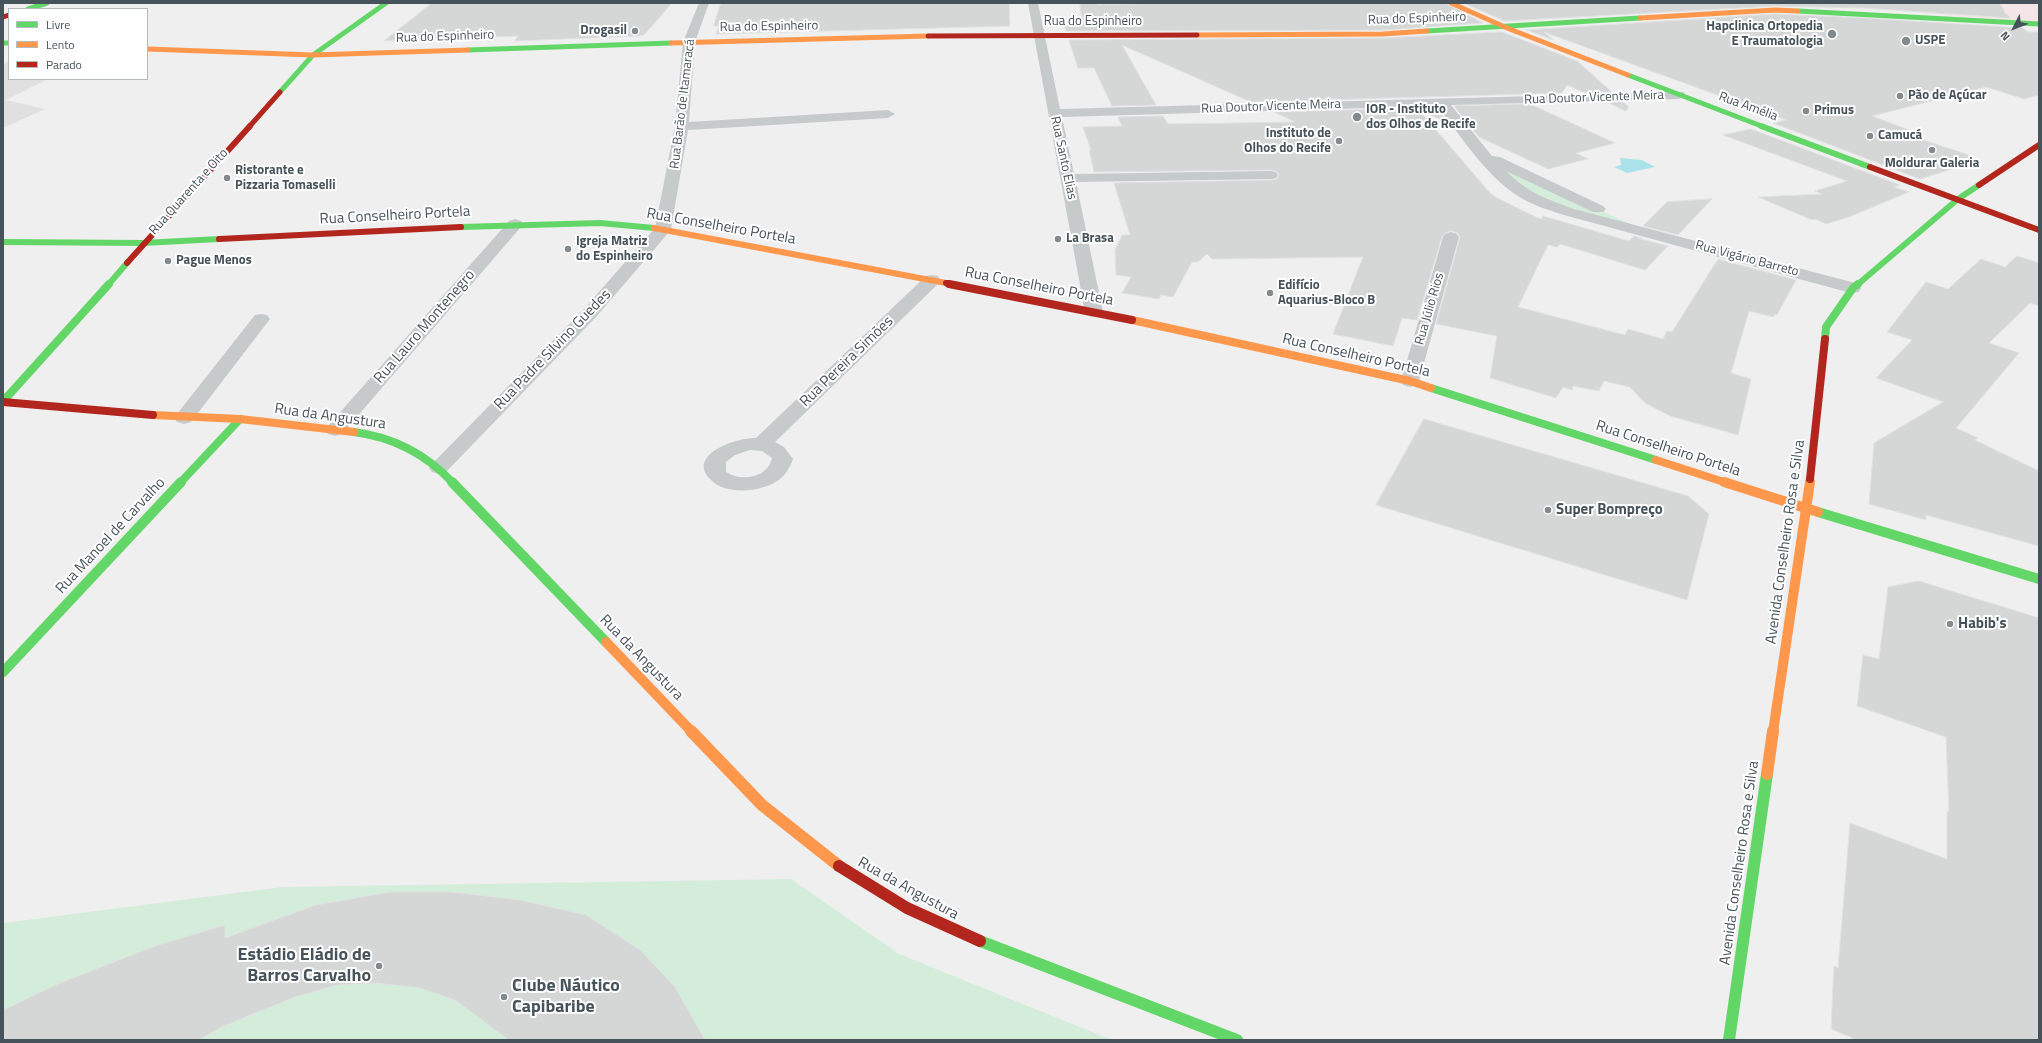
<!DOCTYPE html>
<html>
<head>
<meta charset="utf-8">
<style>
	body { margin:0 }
	#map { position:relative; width:2042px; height:1043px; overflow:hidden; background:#efefef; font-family:"Titillium Web",sans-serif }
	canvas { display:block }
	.frame { position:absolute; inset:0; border:4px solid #47535a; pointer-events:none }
	.legend { position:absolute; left:8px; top:8px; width:140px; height:72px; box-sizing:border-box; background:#fff; border:1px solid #b5babd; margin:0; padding:5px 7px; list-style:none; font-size:12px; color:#47535a }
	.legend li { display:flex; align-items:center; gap:8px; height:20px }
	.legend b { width:20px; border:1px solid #b5babd }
	.north { position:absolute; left:1994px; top:8px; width:40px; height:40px; -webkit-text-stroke:3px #fff; paint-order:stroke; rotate:228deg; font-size:11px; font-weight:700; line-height:16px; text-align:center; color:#47535a }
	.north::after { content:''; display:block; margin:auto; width:14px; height:18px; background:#47535a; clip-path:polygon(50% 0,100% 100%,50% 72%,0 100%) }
</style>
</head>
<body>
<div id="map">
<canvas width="2042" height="1043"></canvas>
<div class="frame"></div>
<ul class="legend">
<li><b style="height:5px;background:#63d668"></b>Livre</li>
<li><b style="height:5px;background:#ff974d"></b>Lento</li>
<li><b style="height:5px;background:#b3261e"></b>Parado</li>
</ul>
<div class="north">N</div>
</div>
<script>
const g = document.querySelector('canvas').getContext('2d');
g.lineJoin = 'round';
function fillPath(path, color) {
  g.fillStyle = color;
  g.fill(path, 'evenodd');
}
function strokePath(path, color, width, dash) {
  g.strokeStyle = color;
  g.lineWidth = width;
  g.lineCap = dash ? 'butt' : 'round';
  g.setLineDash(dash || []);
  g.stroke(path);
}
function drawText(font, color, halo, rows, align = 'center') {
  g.font = font + ' "Titillium Web",sans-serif';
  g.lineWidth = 4;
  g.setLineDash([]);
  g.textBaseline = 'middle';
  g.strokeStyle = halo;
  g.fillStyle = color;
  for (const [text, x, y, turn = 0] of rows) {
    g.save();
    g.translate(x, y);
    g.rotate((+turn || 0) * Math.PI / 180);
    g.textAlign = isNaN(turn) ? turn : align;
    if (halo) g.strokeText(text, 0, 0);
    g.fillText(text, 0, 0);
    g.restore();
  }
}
fillPath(new Path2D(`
	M9,61V79H48L6,100L45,109L3,128V64Z`), '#e1e0e0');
fillPath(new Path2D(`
	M1912,3H2039V23L1923,13Z`), '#f4e6e7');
fillPath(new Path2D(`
	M1489,157L1634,226L1570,210L1518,184Z
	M791,879L899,954L1112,1040H3V923L282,887Z`), '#d4eddb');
fillPath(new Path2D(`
	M1620,158L1642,160L1655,167L1627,173L1614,167L1621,165Z`), '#abe2e9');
const building = new Path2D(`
	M432,3H672L644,35L639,36L515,41L518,36L384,41Z
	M721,3H1009L1010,26L716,34L719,26H714Z
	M1080,3H1097L1098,5L1171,3H1445L1483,23L1383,30L1066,31L1064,25H1082Z
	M1464,3H2000L2005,13L2011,18L1864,8L1775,6L1505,21Z
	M1775,14L1864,18L2023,28L2028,32H2039V95L2024,99L1986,87L1872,116L1909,130L1902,133L1972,156L1946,166L1952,169L1920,179L1773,123L1786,120L1544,32L1553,40L1527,30Z
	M1502,32L1577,61L1612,92L1585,93L1567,85L1562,93L1251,102L1122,45L1156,105L1112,106L1094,68H1078L1069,40L1383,38Z
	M1607,102H1623L1629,107L1626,111Z
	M1530,104L1615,143L1576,153L1588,159L1548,169L1479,137L1454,106Z
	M1436,108L1448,123L1418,109L1490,193L1499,199L1538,218L1542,219L1543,216L1629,241L1634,236L1642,238H1637L1668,246L1645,270L1560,244L1557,247L1548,245L1518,307L1625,335L1628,329L1663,339L1667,331L1672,332L1718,259L1796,280L1777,315L1775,314L1773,317L1749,311L1731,373L1751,379L1738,435L1670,416L1645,403L1630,387L1604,381L1599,391L1573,386L1572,390L1563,387L1556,398L1490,378L1497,336L1436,324L1460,237L1458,233L1451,231L1445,233L1442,237L1417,320L1402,318L1393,346L1333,334L1363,257L1212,259L1207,254L1198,262H1192L1173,297L1161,295L1159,299L1122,293L1131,277L1116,275L1115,250L1122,235H1130L1114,183L1271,180L1277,179L1279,174L1276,171L1271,170L1094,172L1089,150H1091L1083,127L1122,126L1118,117L1163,116L1168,124L1295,122L1274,112Z
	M1751,129L1900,185L1894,187L1909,192L1849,217L1826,224L1815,219L1812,220L1758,197L1822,194L1815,191L1847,181L1723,135Z
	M1712,199L1678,235L1643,226L1667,202Z
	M2017,256L2039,263V306L2030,303L1989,343L2019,353L1956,428L1978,438L1975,440L2039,471V546L1926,515V520L1869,504L1874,443L1943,402L1876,378L1912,340L1887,332L1926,282L1948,289L1981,259L2005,267Z
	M1424,419L1688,496L1709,514L1687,600L1376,505Z
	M1919,581L2039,618V1040H1857L1831,1029L1834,966L1838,968L1850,823L1947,859V811L1949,812L1946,737L1857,706L1863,655L1879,659L1888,587Z
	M391,892H452L520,900L586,915L640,950L675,987L705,1040H509L455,1000L420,988L376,983L337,985L295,997L221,1027L199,1040H3V1010L60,983L155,946L225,925V938L316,905Z`);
fillPath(building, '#d5d7d7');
strokePath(building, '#e0e1e2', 1);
fillPath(new Path2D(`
	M699,3H709L695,42L689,122L888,110L895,114L888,118L688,130L671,229L669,232L596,317L446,472L439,474L432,472L429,468L432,464L584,309L655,228L675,126L683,42Z
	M1028,3H1038L1060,109L1684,92L1685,95L1679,99L1451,105L1492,156L1500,157L1603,206L1606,209L1603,212H1593L1506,171C1525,191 1548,200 1574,209L1859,284L1861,288L1859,292L1853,293L1847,292L1564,215C1549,210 1534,206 1521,198C1486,177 1462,137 1437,106L1062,117L1074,174L1271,171L1276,172L1278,175L1276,178L1271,179L1076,182L1103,312L1100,316L1094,317L1088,316L1085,312Z
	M515,219L521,221L523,224L521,227L342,434L335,436L328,434L325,430L328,426L509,221Z
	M1451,232L1457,234L1459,237L1419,381L1417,385L1410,387L1403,385L1401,381L1443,237L1445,234Z
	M932,275L938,276L940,280L938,284L775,442L784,447L793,459C790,467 786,474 780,479C764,492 726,496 711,480C685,455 737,437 756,438L926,276ZM750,450L762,451L772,458C768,478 741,482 726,472V462L735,455Z
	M261,314L267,315L270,319L191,422L184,424L177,422L174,418L177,414L255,315Z`), '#c6cacb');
strokePath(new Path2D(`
	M28,9L47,3
	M1798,11L2039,24
	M1427,31L1640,18
	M3,43H9
	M468,50L671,43
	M1628,75L1764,127
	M280,92L313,55L386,3`), '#63d668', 5);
strokePath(new Path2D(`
	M1761,126L1870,167
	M461,227L600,223L654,228
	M3,242L143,243L219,239
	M108,285L127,263
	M1857,285L1958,199L1979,185`), '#63d668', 6);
strokePath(new Path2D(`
	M1825,339L1826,327L1853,288L1858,284
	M1431,388L1656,460
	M3,398L7,397L109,284
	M354,432C393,437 426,454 453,483
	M180,483L240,419`), '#63d668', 8);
strokePath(new Path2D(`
	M452,482L606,642
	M1818,512L2039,579
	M3,672L181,482`), '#63d668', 10);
strokePath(new Path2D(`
	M980,941L1237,1040
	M1729,1040L1767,774`), '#63d668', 12);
strokePath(new Path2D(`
	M1451,3L1507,28L1628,75
	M1640,18L1775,10L1798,11
	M1197,35L1383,34L1427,31
	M671,43L928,36
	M147,49L313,55L468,50`), '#ff974d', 5);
strokePath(new Path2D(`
	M654,228L946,283`), '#ff974d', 6);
strokePath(new Path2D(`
	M1132,320L1410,381L1431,388
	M153,415L240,419L354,432
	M1656,460L1727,483
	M1809,483L1810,479`), '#ff974d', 8);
strokePath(new Path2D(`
	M1724,482L1818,512
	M606,642L692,732
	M1773,732L1810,482`), '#ff974d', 10);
strokePath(new Path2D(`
	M691,731L762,805L839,866
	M1767,774L1773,731`), '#ff974d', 12);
strokePath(new Path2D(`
	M3,17L9,15
	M928,36L1197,35
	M249,127L280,92`), '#b3261e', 5);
strokePath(new Path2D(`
	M1870,167L2039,230
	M1979,185L2039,145
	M219,239L461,227
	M127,263L250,126
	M946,283L954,285`), '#b3261e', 6);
strokePath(new Path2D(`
	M949,284L1132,320
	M3,402L153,415
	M1810,479L1825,339`), '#b3261e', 8);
strokePath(new Path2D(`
	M839,866L907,908L980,941`), '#b3261e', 12);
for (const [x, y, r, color] of [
	[635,31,4,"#828a8e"],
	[1832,34,5,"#828a8e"],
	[1906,41,5,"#828a8e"],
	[1900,96,4,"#828a8e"],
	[1806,111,4,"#828a8e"],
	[1357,117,5,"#828a8e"],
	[1870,136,4,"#828a8e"],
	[1339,141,4,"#828a8e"],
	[1932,150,4,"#828a8e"],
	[227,178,4,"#828a8e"],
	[1058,239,4,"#828a8e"],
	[568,249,4,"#828a8e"],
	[168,261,4,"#828a8e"],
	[1270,293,4,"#828a8e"],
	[1548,510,4,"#828a8e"],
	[1950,624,4,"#828a8e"],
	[379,966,4,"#828a8e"],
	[504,997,4,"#828a8e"]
]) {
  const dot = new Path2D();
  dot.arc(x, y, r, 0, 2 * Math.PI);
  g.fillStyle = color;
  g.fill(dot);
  strokePath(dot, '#fff', 1.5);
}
drawText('13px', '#47535a', '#fff', [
	["Rua do Espinheiro",1417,19,-2],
	["Rua do Espinheiro",1093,22],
	["Rua do Espinheiro",769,27,-1],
	["Rua do Espinheiro",445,37,-2],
	["Rua Doutor Vicente Meira",1594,98,-2],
	["Rua Barão de Itamaracá",683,104,-83],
	["Rua Doutor Vicente Meira",1271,107,-2],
	["Rua Amélia",1748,107,20],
	["Rua Santo Elias",1063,158,78],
	["Rua Quarenta e Oito",189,192,-48],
	["Rua Vigário Barreto",1747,259,15],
	["Rua Júlio Rios",1430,309,-74]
]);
drawText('bold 13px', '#47535a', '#fff', [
	["Hapclinica Ortopedia",1823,27,"right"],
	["E Traumatologia",1823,42,"right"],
	["Drogasil",627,31,"right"],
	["USPE",1915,41],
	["Pão de Açúcar",1908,96],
	["IOR - Instituto",1366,110],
	["dos Olhos de Recife",1366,125],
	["Primus",1814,111],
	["Instituto de",1331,134,"right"],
	["Olhos do Recife",1331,149,"right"],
	["Camucá",1878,136],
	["Moldurar Galeria",1932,164,"center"],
	["Ristorante e",235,171],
	["Pizzaria Tomaselli",235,186],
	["La Brasa",1066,239],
	["Igreja Matriz",576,242],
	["do Espinheiro",576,257],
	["Pague Menos",176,261],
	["Edifício",1278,286],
	["Aquarius-Bloco B",1278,301]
], 'left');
drawText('15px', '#47535a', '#fff', [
	["Rua Conselheiro Portela",395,216,-3],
	["Rua Conselheiro Portela",721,227,10],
	["Rua Conselheiro Portela",1039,287,11],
	["Rua Lauro Montenegro",425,327,-49],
	["Rua Padre Silvino Guedes",553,350,-46],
	["Rua Conselheiro Portela",1356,356,13],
	["Rua Pereira Simões",847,362,-44],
	["Rua da Angustura",330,417,8],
	["Rua Conselheiro Portela",1668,449,18],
	["Rua Manoel de Carvalho",111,536,-47],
	["Avenida Conselheiro Rosa e Silva",1786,542,-82],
	["Rua da Angustura",641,658,46],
	["Avenida Conselheiro Rosa e Silva",1740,863,-82],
	["Rua da Angustura",908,889,29]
]);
drawText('bold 15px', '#47535a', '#fff', [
	["Super Bompreço",1556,510],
	["Habib's",1958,624]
], 'left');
drawText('bold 18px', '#47535a', '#fff', [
	["Estádio Eládio de",371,956],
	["Barros Carvalho",371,977],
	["Clube Náutico",512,987,"left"],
	["Capibaribe",512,1008,"left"]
], 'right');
</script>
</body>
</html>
